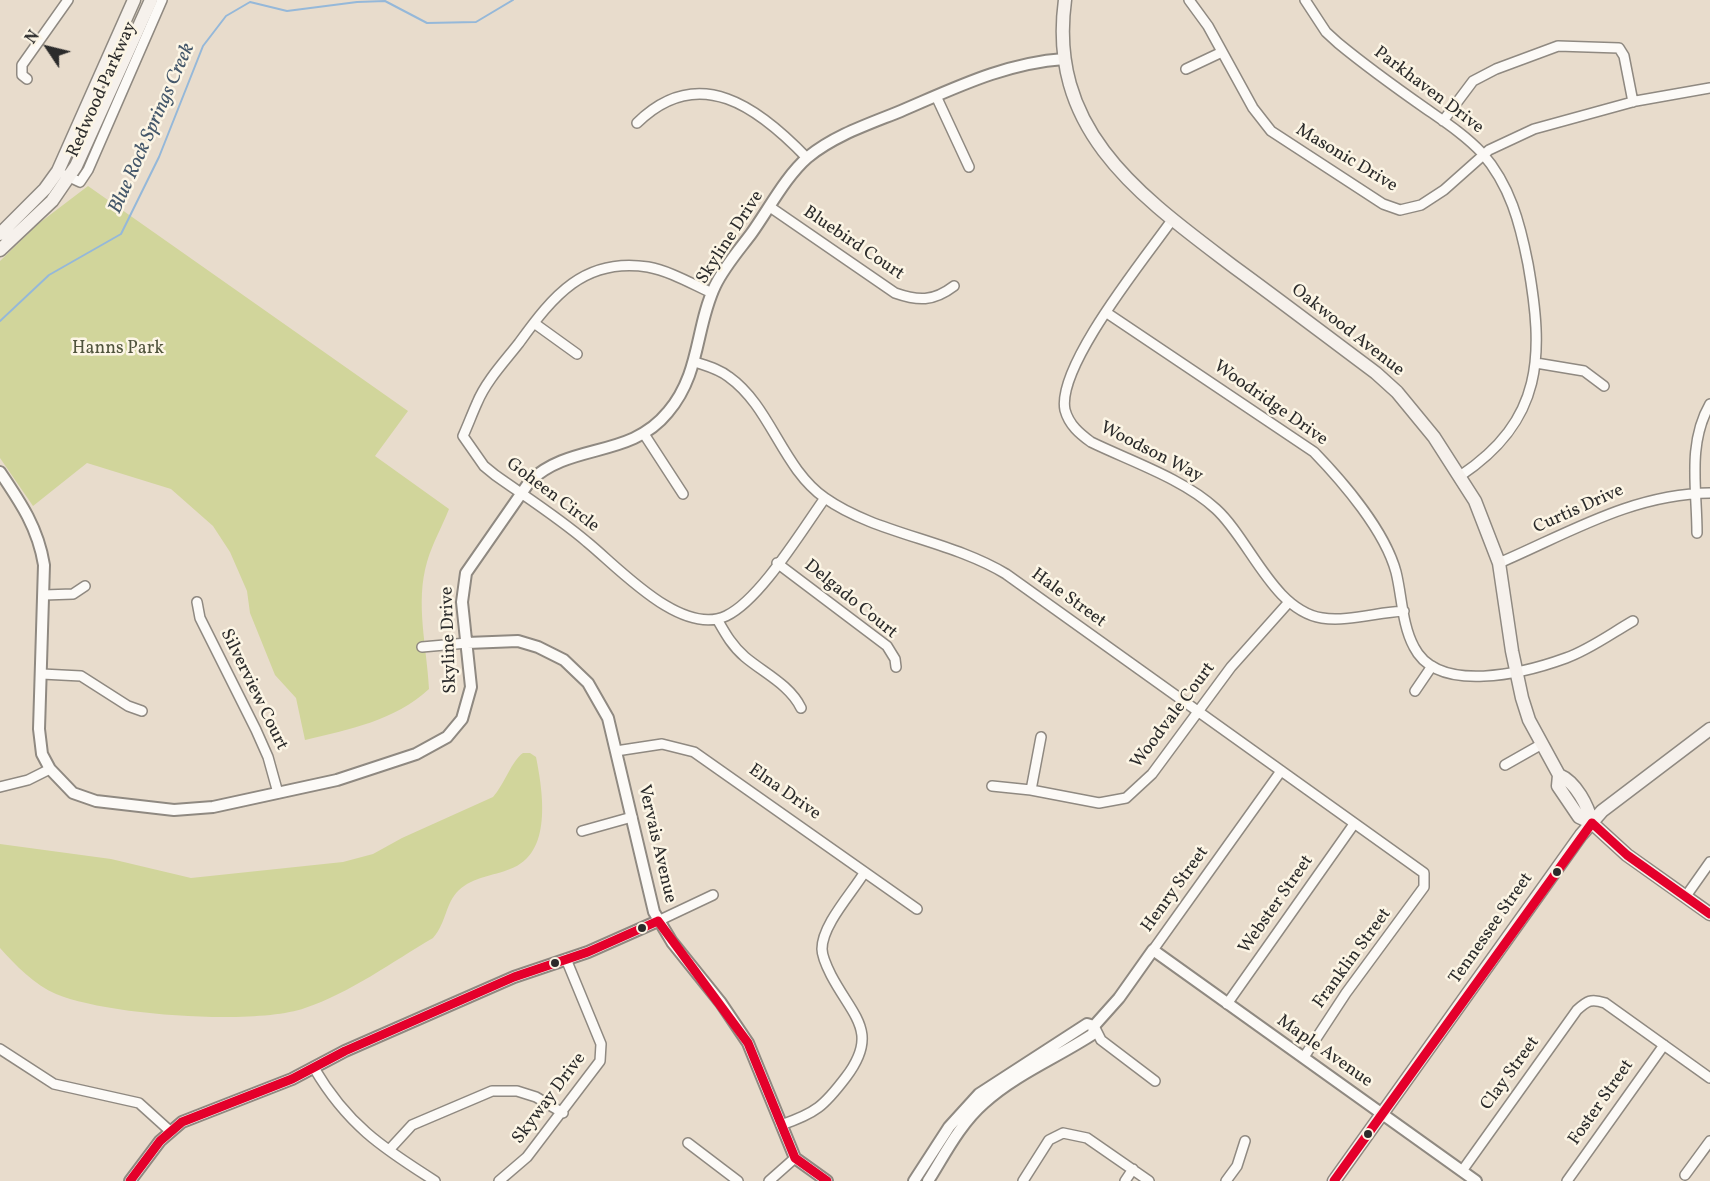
<!DOCTYPE html>
<html>
<head>
<meta charset="utf-8">
<style>
	body { margin:0 }
	#map { position:relative; width:1710px; height:1181px; overflow:hidden; background:#e8dccc; font-family:Vollkorn,serif }
	canvas { display:block }
	.north { position:absolute; left:18px; top:18px; width:60px; height:60px; -webkit-text-stroke:4px #fcf5e5; paint-order:stroke; rotate:305deg; font-size:16px; font-weight:700; line-height:24px; text-align:center; color:#2b2b2b }
	.north::after { content:''; display:block; margin:auto; width:21px; height:27px; background:#2b2b2b; clip-path:polygon(50% 0,100% 100%,50% 72%,0 100%) }
</style>
</head>
<body>
<div id="map">
<canvas width="1710" height="1181"></canvas>
<div class="north">N</div>
</div>
<script>
const g = document.querySelector('canvas').getContext('2d');
g.lineJoin = 'round';
function fillPath(path, color) {
  g.fillStyle = color;
  g.fill(path, 'evenodd');
}
function strokePath(path, color, width, dash) {
  g.strokeStyle = color;
  g.lineWidth = width;
  g.lineCap = dash ? 'butt' : 'round';
  g.setLineDash(dash || []);
  g.stroke(path);
}
function drawText(font, color, halo, rows, align = 'center') {
  g.font = font + ' Vollkorn,serif';
  g.lineWidth = 5;
  g.setLineDash([]);
  g.textBaseline = 'middle';
  g.strokeStyle = halo;
  g.fillStyle = color;
  for (const [text, x, y, turn = 0] of rows) {
    g.save();
    g.translate(x, y);
    g.rotate((+turn || 0) * Math.PI / 180);
    g.textAlign = isNaN(turn) ? turn : align;
    if (halo) g.strokeText(text, 0, 0);
    g.fillText(text, 0, 0);
    g.restore();
  }
}
fillPath(new Path2D(`
	M88,186L408,411L375,456L449,509C442,527 432,544 427,562C415,603 427,647 429,689C394,721 350,729 305,740L296,698L275,675L250,613L247,591L230,552L213,526L171,489L87,463L33,506L0,458V261L38,224Z
	M523,753H530L536,757C543,792 553,854 510,869C493,876 473,877 459,890C445,903 447,922 433,938C392,962 350,993 305,1008C254,1026 106,1015 56,994C35,985 15,965 0,948V844L111,859L191,878L343,862L373,854L402,838L493,797C504,785 512,760 523,753Z`), '#d1d59b');
strokePath(new Path2D(`
	M0,321L49,275L121,234L159,157L203,46L226,16L250,2L287,11L357,2L385,1L427,23L476,22L513,0`), '#95b8d9', 2);
const minor = new Path2D(`
	M1189,0L1208,26L1253,108L1271,131L1383,204L1400,210L1421,205L1444,190L1489,150L1534,129L1636,101L1710,88
	M1305,0L1326,32L1338,43C1366,66 1395,87 1425,108C1445,122 1465,135 1482,153C1510,185 1520,223 1528,264C1544,355 1544,420 1460,476
	M1186,69L1222,52
	M27,79L22,75V65L68,0
	M936,96L969,167
	M1443,121L1473,81L1496,69L1558,46L1619,48L1624,56L1633,102
	M637,123C699,62 759,108 807,158
	M65,175L80,182L88,170L162,0
	M770,207L895,293C918,301 933,302 954,286
	M1172,220C1145,258 1056,367 1065,410C1069,425 1080,434 1091,442C1130,461 1184,479 1216,509C1250,540 1273,610 1322,618C1348,622 1378,612 1404,611
	M712,293C692,284 670,271 648,267C584,257 553,296 519,343C505,361 486,381 477,403C472,414 468,425 463,436L484,466L495,475C526,497 559,518 587,542C618,567 681,637 726,616C760,600 802,530 825,498
	M1107,313L1314,452C1343,482 1385,531 1396,572C1402,596 1402,625 1414,647C1438,695 1525,673 1566,658C1589,650 1612,633 1633,621
	M534,323L577,354
	M695,362C707,366 719,369 729,377C771,407 782,468 825,498C876,534 950,540 1006,574L1424,873V887L1346,993L1304,1057
	M1536,363L1584,371L1604,386
	M644,434L683,494
	M1697,533C1697,489 1687,444 1710,404
	M777,563L887,646L895,659L896,667
	M1499,563C1569,533 1632,494 1710,493
	M44,595L73,594L85,586
	M197,602L200,618L256,730L268,757L278,793
	M717,619C725,633 732,646 745,657C764,673 790,685 801,708
	M422,647L467,643
	M42,674L81,676L128,706L142,711
	M1415,691L1432,666
	M616,751L662,744L694,752L917,909
	M1505,765L1542,744
	M992,786L1031,790L1099,803L1126,798L1152,774L1231,667L1289,602
	M0,787L28,780L50,769
	M1031,790L1041,737
	M582,831L632,817
	M1686,896L1710,862
	M658,921L713,895
	M1153,950L1281,771
	M1227,1004L1354,824
	M1094,1026L1101,1040L1155,1081
	M0,1049L54,1084L139,1103L170,1131
	M314,1068C347,1124 381,1147 435,1181
	M781,1125C816,1113 824,1106 846,1077C880,1032 853,1017 831,975C827,967 822,957 822,949C822,925 852,893 864,873
	M688,1143L738,1181
	M389,1150L412,1125L492,1091H517L536,1097L563,1113
	M1462,1171L1577,1010C1587,1001 1591,998 1605,1003L1710,1078
	M1685,1175L1710,1141
	M499,1181L527,1157L600,1061L601,1044L566,959
	M769,1181L795,1158
	M1023,1181L1049,1140L1063,1133L1087,1138L1149,1181
	M1125,1181L1133,1169
	M1226,1181L1237,1166L1245,1141
	M1567,1181L1664,1045`);
const tertiary = new Path2D(`
	M0,472C21,503 38,528 44,565L39,729L42,754L50,769L73,793L96,801L174,810L213,807L337,780L416,754L447,737L462,719L471,687L462,602L466,573L530,481C571,442 630,459 668,412C701,373 695,328 715,286C724,267 739,250 751,234C769,209 785,177 808,157C835,135 869,124 901,111C955,88 1005,63 1064,59
	M467,643L518,641L538,647L564,660L588,683L608,718L654,912L672,942L721,1003L748,1043L795,1158L827,1181
	M130,1181L160,1141L182,1122L292,1079L345,1051L514,977L588,952L658,921
	M914,1181L949,1127L979,1094L1087,1024L1094,1026
	M928,1181C945,1154 960,1124 984,1103C1016,1074 1058,1057 1093,1034L1094,1026L1119,998L1153,950L1476,1181`);
const secondary = new Path2D(`
	M1065,0C1047,132 1142,197 1234,267C1282,302 1329,338 1376,373L1397,392L1434,437L1475,501L1499,563L1512,651L1522,698L1529,720L1559,775L1558,786L1579,817L1592,823L1627,855L1710,914
	M0,234L45,189L58,171L134,0
	M0,250L52,201L76,166L151,0
	M1559,775C1576,782 1588,806 1592,823
	M1334,1181L1581,835L1602,811L1710,729`);
strokePath(minor, '#8f8981', 12);
strokePath(tertiary, '#8f8981', 14);
strokePath(secondary, '#8f8981', 15);
strokePath(minor, '#fcfaf7', 9);
strokePath(tertiary, '#fcfaf7', 10);
strokePath(secondary, '#f6f1ec', 12);
strokePath(new Path2D(`
	M1592,823L1627,855L1710,914
	M658,921L748,1043L795,1158L827,1181
	M130,1181L160,1141L182,1122L292,1079L345,1051L514,977L588,952L658,921
	M1334,1181L1592,823`), '#e4002b', 9);
for (const [x, y, r, color] of [
	[1557,872,5,"#2b2b2b"],
	[642,928,5,"#2b2b2b"],
	[555,963,5,"#2b2b2b"],
	[1368,1134,5,"#2b2b2b"]
]) {
  const dot = new Path2D();
  dot.arc(x, y, r, 0, 2 * Math.PI);
  g.fillStyle = color;
  g.fill(dot);
  strokePath(dot, '#fcf5e5', 2);
}
drawText('18px', '#2b2b2b', '#fcf5e5', [
	["Redwood Parkway",103,90,-66],
	["Parkhaven Drive",1428,91,37],
	["Masonic Drive",1346,159,31],
	["Skyline Drive",731,238,-57],
	["Bluebird Court",853,244,34],
	["Oakwood Avenue",1347,331,38],
	["Woodridge Drive",1270,404,35],
	["Woodson Way",1151,453,27],
	["Goheen Circle",552,496,37],
	["Curtis Drive",1579,510,-24],
	["Hale Street",1068,599,36],
	["Delgado Court",850,600,39],
	["Skyline Drive",450,640,-92],
	["Silverview Court",253,690,64],
	["Woodvale Court",1174,716,-53],
	["Elna Drive",784,793,35],
	["Vervais Avenue",656,844,77],
	["Henry Street",1176,890,-54],
	["Webster Street",1277,905,-55],
	["Tennessee Street",1492,929,-55],
	["Franklin Street",1353,959,-54],
	["Maple Avenue",1324,1052,35],
	["Clay Street",1511,1074,-54],
	["Skyway Drive",550,1099,-53],
	["Foster Street",1602,1103,-55]
]);
drawText('18px', '#50543d', '#fcf5e5', [
	["Hanns Park",118,350]
]);
drawText('italic 20px', '#44576a', '#fcf5e5', [
	["Blue Rock Springs Creek",153,129,-66]
]);
</script>
</body>
</html>
